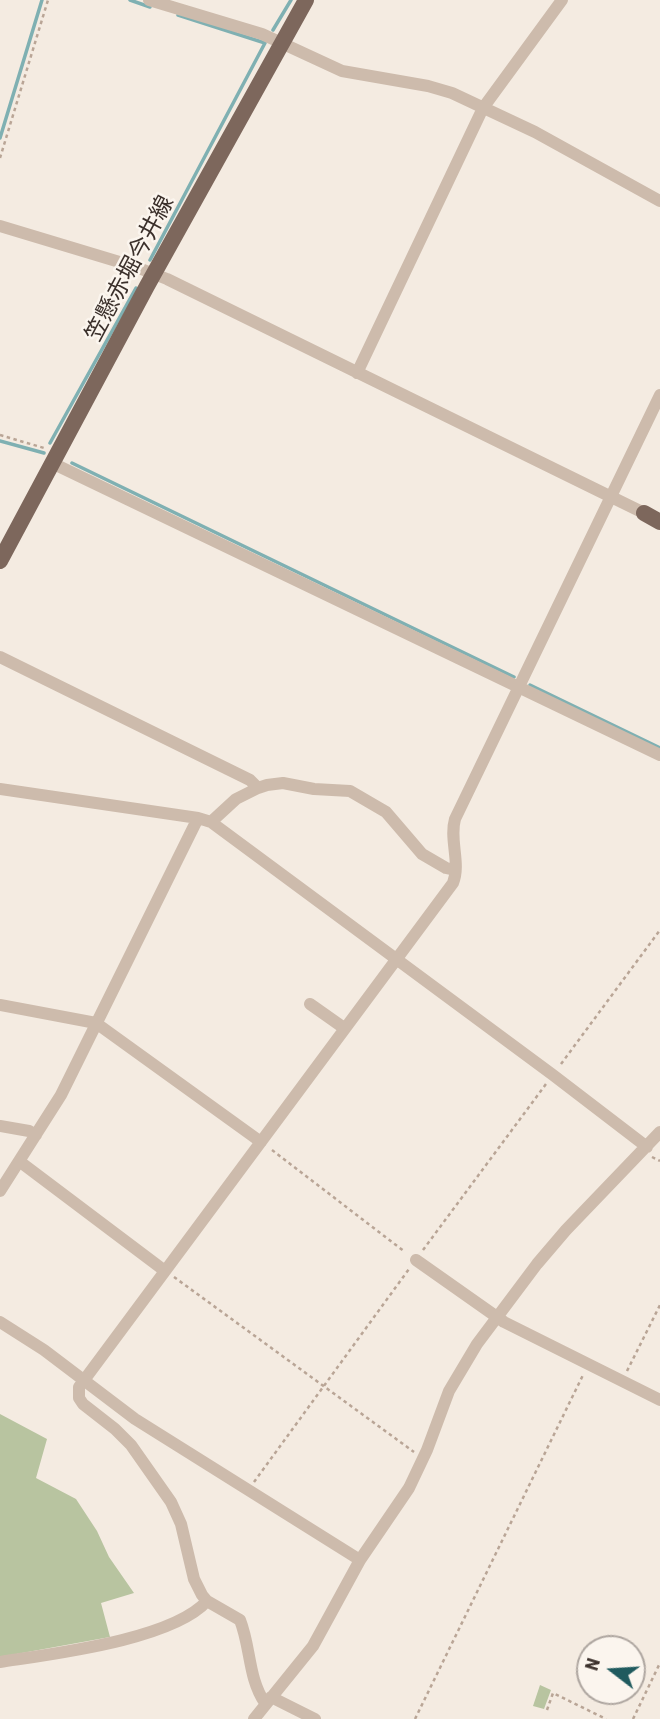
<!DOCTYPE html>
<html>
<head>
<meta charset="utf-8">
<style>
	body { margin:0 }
	#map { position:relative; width:660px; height:1719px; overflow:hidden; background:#f4ebe1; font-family:"Roboto Condensed",sans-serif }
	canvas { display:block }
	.north { position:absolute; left:576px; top:1635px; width:70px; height:70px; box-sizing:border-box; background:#fbf5ee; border:2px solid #aea6a0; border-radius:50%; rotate:287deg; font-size:19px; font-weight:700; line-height:28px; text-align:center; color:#3b302b }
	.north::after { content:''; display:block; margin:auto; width:24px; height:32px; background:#1f5a5e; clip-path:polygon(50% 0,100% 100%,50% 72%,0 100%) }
</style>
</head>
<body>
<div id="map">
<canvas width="660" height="1719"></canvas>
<div class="north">N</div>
</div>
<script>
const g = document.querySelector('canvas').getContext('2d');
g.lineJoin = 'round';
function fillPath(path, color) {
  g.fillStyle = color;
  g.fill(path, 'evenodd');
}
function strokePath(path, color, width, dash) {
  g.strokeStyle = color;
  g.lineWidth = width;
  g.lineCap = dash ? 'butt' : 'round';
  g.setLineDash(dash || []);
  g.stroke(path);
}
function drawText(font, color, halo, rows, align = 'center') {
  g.font = font + ' "Roboto Condensed","Noto Sans JP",sans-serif';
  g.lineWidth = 5;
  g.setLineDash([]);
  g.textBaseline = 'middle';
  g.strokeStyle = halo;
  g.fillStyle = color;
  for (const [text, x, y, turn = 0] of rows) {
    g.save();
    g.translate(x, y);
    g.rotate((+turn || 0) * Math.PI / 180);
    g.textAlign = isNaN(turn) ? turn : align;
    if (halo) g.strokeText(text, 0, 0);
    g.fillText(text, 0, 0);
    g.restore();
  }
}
fillPath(new Path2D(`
	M0,1414L47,1439L36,1478L76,1499L97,1531L109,1557L134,1593L101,1603L110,1637L0,1657Z
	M540,1685L551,1690L544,1709L533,1706Z`), '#b8c4a0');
strokePath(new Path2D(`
	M130,0L150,7
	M273,30L291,0
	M0,138L42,0
	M150,260L265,43L178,15
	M0,441L44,453
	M50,443L136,288
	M72,463L514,677
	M530,685L660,748`), '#7fb0b2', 3.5);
strokePath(new Path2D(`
	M0,158L48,0
	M0,435L44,448
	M561,1064L660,930
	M272,1150L405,1252
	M652,1157L660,1161
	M423,1250L546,1084
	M174,1277L414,1452
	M627,1371L660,1305
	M254,1482L409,1269
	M547,1710L553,1693L606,1719
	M415,1719L584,1373
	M633,1719L660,1663`), '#b9a596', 2.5, [3.5, 3.5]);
strokePath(new Path2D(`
	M149,0L262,34L342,71L428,86L452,93L535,132L660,201
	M0,226L136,267L167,279L644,513
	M357,373L483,108L562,0
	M52,463L660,755
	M0,657L250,780L258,788
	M0,789L198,818L211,822L553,1075L647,1147
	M211,822L236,799L258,788L267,785L283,783L314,789L350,791L386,812L422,854L446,868L455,870
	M310,1004L344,1028
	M0,1005L96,1023L261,1142
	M0,1126L29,1131L36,1135
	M19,1161L165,1271
	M0,1191L61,1095L198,818
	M416,1260L504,1322L660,1400
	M0,1322L44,1350L135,1419L360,1560
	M0,1662C51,1654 172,1640 207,1601
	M271,1697L315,1719
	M265,1703C248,1678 251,1648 240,1620L207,1601L202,1595L194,1579L181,1524L171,1502L131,1445L115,1429L83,1404L79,1398V1387L453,883C461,863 449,840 455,819L660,395
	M254,1719L313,1646L360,1560L409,1488L427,1450L449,1391L477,1344L537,1264L566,1230L660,1132`), '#cdbbac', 12);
strokePath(new Path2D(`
	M644,513L660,522
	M0,561L147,286L306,0`), '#7d675c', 16);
drawText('23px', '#3b302b', '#fbf5ee', [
	["笠懸赤堀今井線",131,269,-62]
]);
</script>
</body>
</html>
